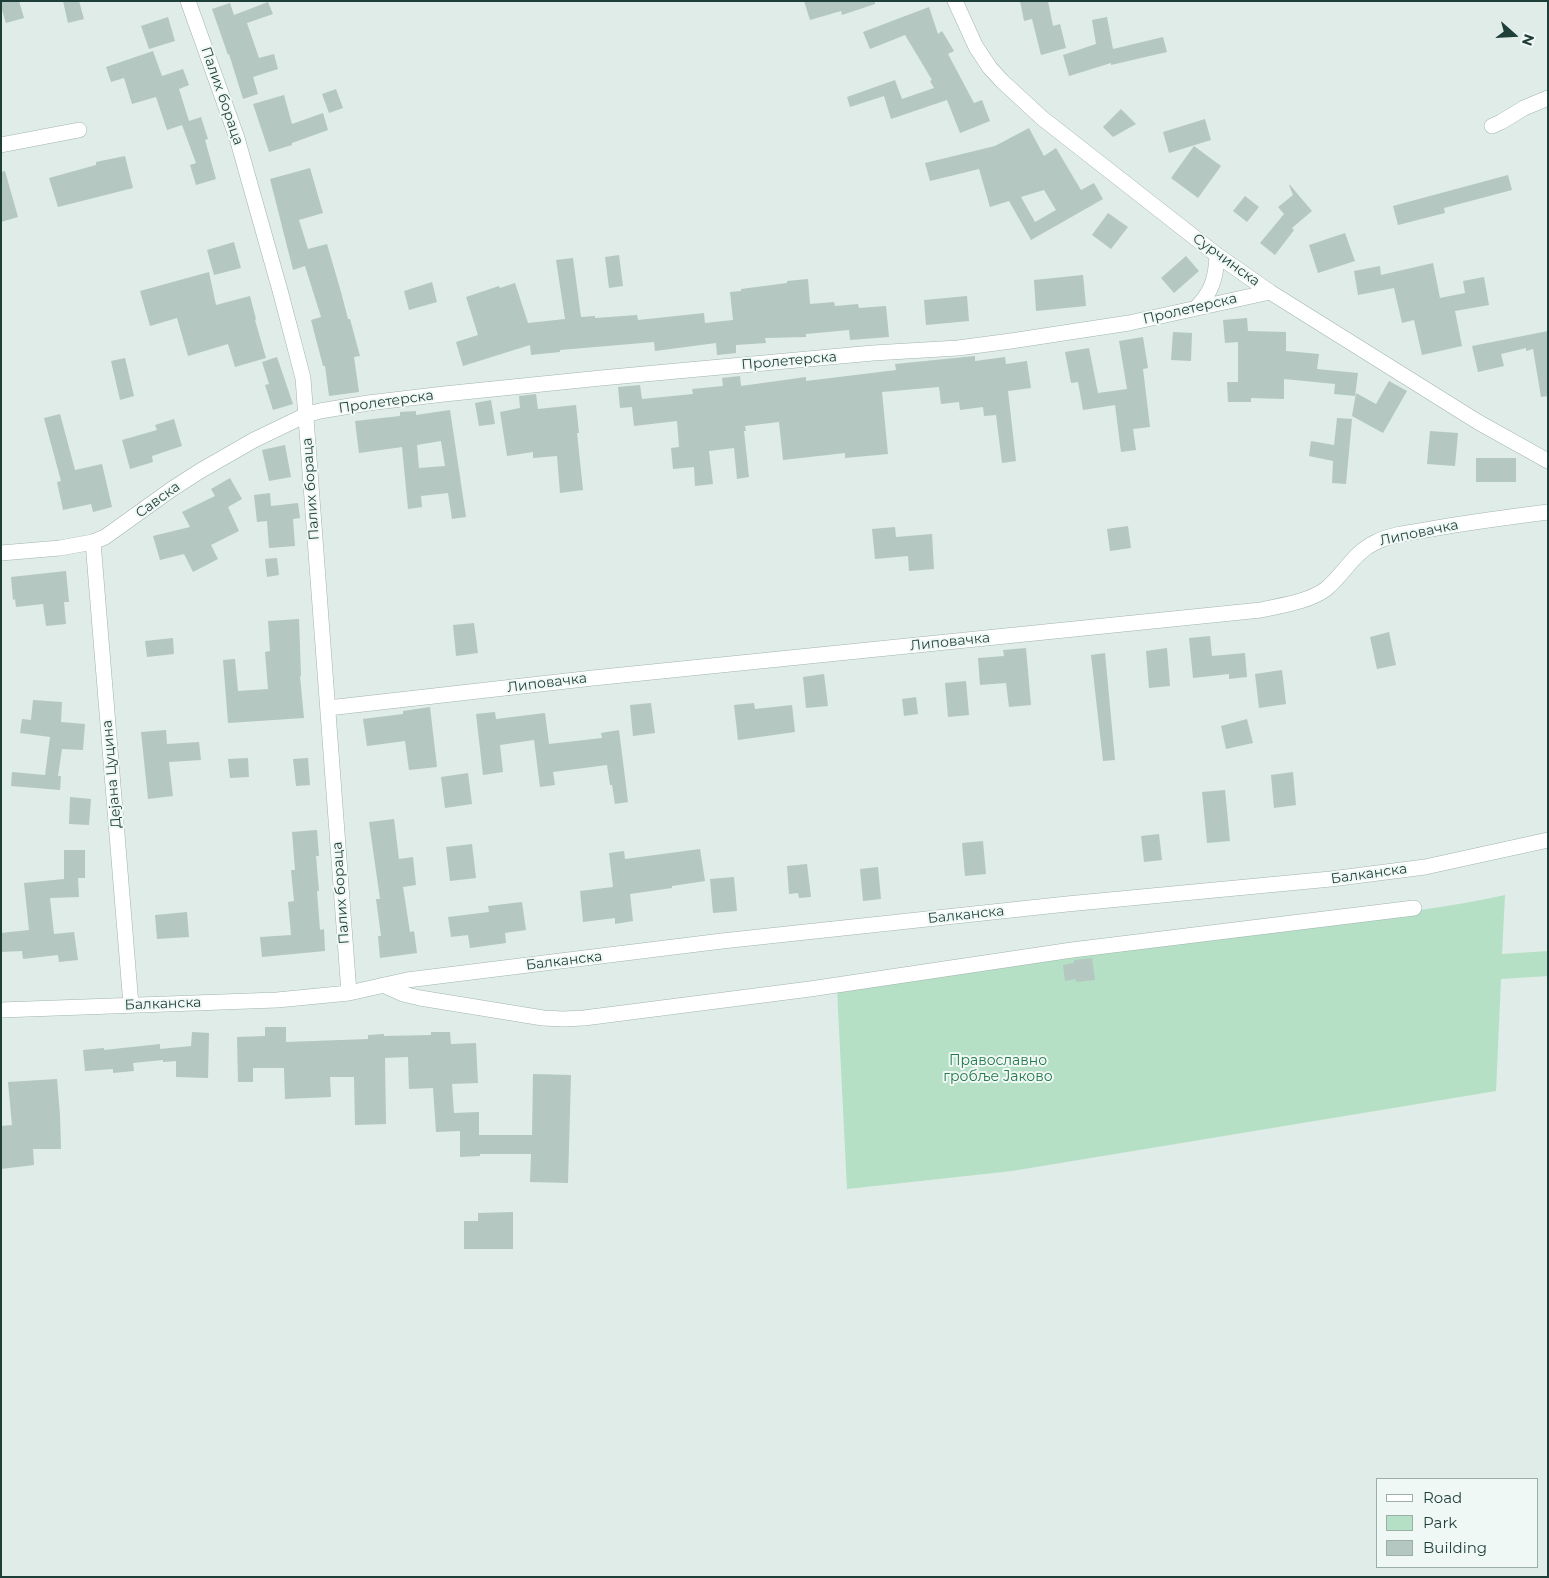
<!DOCTYPE html>
<html>
<head>
<meta charset="utf-8">
<style>
	body { margin:0 }
	#map { position:relative; width:1549px; height:1578px; overflow:hidden; background:#dfece7; font-family:Montserrat,sans-serif }
	canvas { display:block }
	.frame { position:absolute; inset:0; border:2px solid #1e3e38; pointer-events:none }
	.legend { position:absolute; left:1376px; top:1478px; width:162px; height:90px; box-sizing:border-box; background:#f0f8f5; border:1px solid #9caea9; margin:0; padding:6px 9px; list-style:none; font-size:15px; color:#1e3e38 }
	.legend li { display:flex; align-items:center; gap:10px; height:25px }
	.legend b { width:25px; border:1px solid #9caea9 }
	.north { position:absolute; left:1489px; top:10px; width:50px; height:50px; -webkit-text-stroke:4px #f0f8f5; paint-order:stroke; rotate:109deg; font-size:14px; font-weight:700; line-height:20px; text-align:center; color:#1e3e38 }
	.north::after { content:''; display:block; margin:auto; width:18px; height:22px; background:#1e3e38; clip-path:polygon(50% 0,100% 100%,50% 72%,0 100%) }
</style>
</head>
<body>
<div id="map">
<canvas width="1549" height="1578"></canvas>
<div class="frame"></div>
<ul class="legend">
<li><b style="height:6px;background:#fff"></b>Road</li>
<li><b style="height:14px;background:#b5e0c5"></b>Park</li>
<li><b style="height:14px;background:#b4c7c1"></b>Building</li>
</ul>
<div class="north">N</div>
</div>
<script>
const g = document.querySelector('canvas').getContext('2d');
g.lineJoin = 'round';
function fillPath(path, color) {
  g.fillStyle = color;
  g.fill(path, 'evenodd');
}
function strokePath(path, color, width, dash) {
  g.strokeStyle = color;
  g.lineWidth = width;
  g.lineCap = dash ? 'butt' : 'round';
  g.setLineDash(dash || []);
  g.stroke(path);
}
function drawText(font, color, halo, rows, align = 'center') {
  g.font = font + ' Montserrat,sans-serif';
  g.lineWidth = 4;
  g.setLineDash([]);
  g.textBaseline = 'middle';
  g.strokeStyle = halo;
  g.fillStyle = color;
  for (const [text, x, y, turn = 0] of rows) {
    g.save();
    g.translate(x, y);
    g.rotate((+turn || 0) * Math.PI / 180);
    g.textAlign = isNaN(turn) ? turn : align;
    if (halo) g.strokeText(text, 0, 0);
    g.fillText(text, 0, 0);
    g.restore();
  }
}
fillPath(new Path2D(`
	M1505,895L1502,954L1548,951V976L1501,979L1496,1091L1012,1171L847,1189L837,988L1345,919C1400,913 1451,907 1505,895Z`), '#b5e0c5');
fillPath(new Path2D(`
	M1,1H19L24,18L6,23L1,7Z
	M63,1H79L84,19L68,23Z
	M804,1H875V4L842,15L841,11L810,20Z
	M1020,1H1048L1053,26L1060,24L1066,48L1041,55L1032,19L1024,21Z
	M268,2L273,14L247,23L259,58L274,54L278,69L253,77L258,94L243,99L229,54L228,55L212,9L230,3L234,15Z
	M929,7L938,34L942,31L954,51L948,54L974,103L982,100L990,121L960,133L947,100L891,119L884,96L850,107L847,97L895,80L902,99L934,88L930,81L932,80L905,35L870,49L863,32Z
	M168,17L175,41L149,49L141,26Z
	M1107,17L1113,49L1163,37L1167,52L1111,65V63L1069,76L1063,55L1096,44L1092,20Z
	M153,51L162,76L183,69L189,85L179,89L189,121L201,117L208,139L205,140L216,179L196,185L190,165L196,163L182,125L167,130L156,97L132,104L124,78L111,82L106,67Z
	M336,89L343,108L329,113L322,94Z
	M284,95L292,124L323,113L328,130L292,143V145L269,152L253,104Z
	M1121,109L1136,124L1113,137L1103,127Z
	M1205,119L1211,140L1169,153L1163,132Z
	M1029,128L1044,156L1056,148L1081,190L1094,183L1103,199L1031,240L1009,201L990,207L979,169L930,181L925,163L995,146ZM1044,190L1056,210L1035,222L1021,197Z
	M1194,146L1221,166L1198,198L1171,178Z
	M125,156L133,188L58,207L49,178L96,165V162Z
	M310,168L323,213L299,220L308,249L327,244L341,292L348,319H350L360,356L354,357L359,392L329,396L325,366H323L311,320L321,317L305,266L293,270L270,179Z
	M5,171L18,217L1,222V172Z
	M1508,175L1512,190L1444,208L1445,213L1398,225L1393,206Z
	M1289,185H1290L1312,211L1292,228L1294,230L1275,255L1260,243L1284,214L1278,207L1293,195Z
	M1245,196L1259,207L1247,222L1233,211Z
	M1108,213L1128,227L1111,249L1092,235Z
	M1345,233L1355,261L1318,273L1309,245Z
	M234,242L241,268L214,275L207,250Z
	M619,255L623,286L609,288L605,257Z
	M1186,256L1199,271L1174,293L1161,278Z
	M573,258L581,317L595,316V318L637,315L638,320L704,313L705,323L733,320L730,292L741,291V289L787,283V281L808,279L810,304L834,302L835,306L858,304L859,308L886,306L889,337L850,340L849,330L806,334V337L765,338L766,343L736,345V353L717,355L716,343L655,351L654,342L560,350V352L531,355L530,345L463,366L456,342L478,335L466,297L499,286L500,288L515,283L528,323L565,319L556,260Z
	M1433,263L1440,298L1465,293L1463,281L1484,277L1489,305L1455,311L1462,346L1422,355L1414,320L1402,323L1394,288L1358,295L1354,271L1380,266L1381,275Z
	M209,272L216,305L250,296L256,319L255,320L266,358L235,367L228,344L188,356L177,318L150,326L140,291Z
	M1083,275L1086,306L1036,311L1034,280Z
	M432,282L437,302L409,310L404,291Z
	M967,296L969,321L926,325L924,300Z
	M1247,318L1248,331L1286,332V351L1319,354L1317,369L1358,373L1355,396L1334,394L1335,384L1284,379V399L1251,398V402H1228L1227,382H1238V342L1225,343L1223,320Z
	M1548,331V396L1541,397L1533,349L1526,351V348L1501,354L1504,366L1478,372L1472,346Z
	M1173,332L1192,333L1191,361L1171,360Z
	M1143,337L1148,368L1143,369L1150,427L1133,429L1136,450L1121,452L1115,405L1083,410L1078,382L1071,383L1065,352L1089,348L1098,393L1127,389L1119,341Z
	M975,356V361L1005,357L1006,364L1027,361L1031,388L1008,391L1016,461L1002,463L996,415L984,416L983,407L960,410L959,402L941,404L939,387L882,392L888,454L845,458V453L783,460L779,422L745,426L746,431H744L749,477L737,479L734,448L709,451L713,484L695,486L694,467L673,469L671,448L679,447L677,421L634,426L632,407L620,408L618,387L640,385L642,399L693,394L692,389L723,386L722,378L740,376L741,386L806,377V381L896,370L895,364Z
	M277,357L293,404L273,410L265,385L269,384L262,362Z
	M125,358L134,396L120,400L111,361Z
	M1389,381L1407,391L1383,433L1352,416L1356,393L1376,404Z
	M536,394L538,409L576,405L579,433H577L583,490L560,493L557,456L533,458V452L507,456L500,412L520,408L519,396Z
	M491,400L495,424L479,426L475,403Z
	M450,410L466,517L452,519L448,493L421,496L422,507L408,509L402,447L359,453L355,421L400,416V412L416,411V415ZM441,441L445,466L419,468L417,445Z
	M60,414L75,470L102,464L112,507L93,512L91,504L63,510L57,482L61,481L44,418Z
	M1337,418L1352,419L1346,484L1332,483L1333,461L1309,456L1311,441L1334,445Z
	M174,419L182,446L152,456L153,462L130,469L122,440L157,430L155,425Z
	M1430,431L1458,433L1455,466L1427,464Z
	M285,445L291,477L269,481L262,450Z
	M1476,458H1516V482H1476Z
	M230,478L242,499L228,507L239,531L211,545L218,559L193,572L184,554L160,560L153,536L190,527L182,512L215,496L211,489Z
	M270,493L271,506L298,503L300,518L293,519L295,546L269,548L267,521L257,522L254,495Z
	M1128,526L1131,548L1110,551L1107,529Z
	M895,527L896,537L932,534L934,569L909,571L908,556L875,559L872,529Z
	M277,558L279,575L267,577L265,559Z
	M66,571L69,602H64L66,624L46,626L43,604L16,607L15,599L13,600L11,577Z
	M299,619L301,676H300L304,718L228,723L223,660L235,659L238,691L268,689L265,652L270,651L268,621Z
	M474,623L478,653L456,656L453,625Z
	M1389,632L1396,665L1377,669L1370,637Z
	M1210,636L1212,656L1245,653L1247,677L1229,679V674L1193,678L1189,638Z
	M173,638L174,654L147,657L145,641Z
	M1026,648L1031,705L1009,707L1006,683L980,685L978,658L1004,656L1003,650Z
	M1167,648L1170,686L1149,688L1146,651Z
	M1105,653L1115,760L1103,761L1091,655Z
	M1282,670L1286,704L1259,708L1255,674Z
	M824,674L828,706L806,708L803,677Z
	M966,681L969,715L948,717L945,683Z
	M916,697L918,714L904,716L902,699Z
	M33,700L62,702L61,722L85,724L83,750L62,749L58,776H61L60,790L11,786L12,772L45,775L50,737L20,733L22,719L31,720Z
	M651,703L655,733L633,736L630,705Z
	M754,703L755,709L792,705L795,732L738,740L734,705Z
	M430,707L437,767L409,770L405,741L367,746L363,719L403,714V711Z
	M495,712L496,719L545,713L549,744L602,738L601,733L619,730L628,802L615,804L612,785H610L607,765L553,772L555,785L540,787L534,740L500,745L503,772L483,775L476,714Z
	M1247,719L1253,743L1226,749L1221,726Z
	M166,730L167,744L199,742L201,760L169,762L173,796L148,799L141,732Z
	M248,758L249,777L230,778L228,759Z
	M308,758L310,785L296,786L293,759Z
	M1293,772L1296,805L1274,808L1271,775Z
	M468,773L472,804L445,808L441,777Z
	M1225,790L1230,841L1207,843L1202,792Z
	M70,797L91,799L89,825L69,824Z
	M394,819L399,859L413,857L416,885L403,887L410,932L414,931L417,953L380,958L378,936H381L376,899H380L369,822Z
	M317,830L319,856H316L319,891H317L320,930L324,929L325,951L262,957L260,937L291,935L288,902L294,901L291,870H295L292,832Z
	M1159,834L1162,860L1144,862L1141,836Z
	M983,841L986,874L965,876L962,843Z
	M472,844L476,878L450,881L446,847Z
	M700,849L705,881L672,886V888L630,894L633,921L615,924V918L583,922L580,891L613,887L609,853L624,851L625,859Z
	M64,850H85V878H78L79,897L50,898L54,934L74,932L78,960L59,962L58,955L23,959L22,951L1,952V933L29,930L24,883L64,879Z
	M807,864L811,897L799,898L798,893L789,894L787,866Z
	M878,867L881,899L863,901L860,869Z
	M734,877L737,911L713,913L710,879Z
	M522,902L526,930L505,933L506,943L470,948L468,935L451,937L448,917L489,912L488,906Z
	M187,912L189,937L157,939L155,915Z
	M1092,958L1095,980L1076,982V979L1065,981L1063,965L1074,963V960Z
	M265,1027H286V1042L368,1039V1035L384,1034V1036L431,1035V1032H450L451,1044L476,1043L478,1083L452,1084L454,1113L479,1112V1135H532L533,1074L571,1075L568,1183L530,1182L531,1154H480V1156L460,1157V1131L436,1132L433,1088L409,1089L408,1057L385,1058L386,1124L355,1125L354,1077H330L331,1097L285,1099L284,1068H253V1082H238L237,1037L265,1036Z
	M192,1032L209,1033L208,1078L176,1077V1061L163,1062V1060L133,1063L134,1071L113,1073V1069L85,1071L83,1050L104,1048V1050L160,1044V1049L191,1046Z
	M57,1079L60,1115L61,1149H33L34,1165L1,1169V1126L12,1125L8,1082Z
	M513,1212V1249H464V1221H478V1213Z`), '#b4c7c1');
const minor = new Path2D(`
	M188,1L237,138L281,294L303,378L349,993
	M955,1L976,47L990,68L1002,81L1042,118L1217,255L1270,292L1478,422L1548,461
	M1492,126L1501,122L1524,108L1548,98
	M1,145L79,130
	M1196,308C1212,292 1216,278 1217,255
	M93,542L131,1005
	M1,553L60,548L93,542L105,537L172,489L200,471L254,440L306,415L320,411L368,403L444,394L601,378L873,353L958,348L1011,341L1129,323L1270,292
	M328,708L593,678L1261,610C1283,605 1308,602 1326,589C1344,574 1354,552 1376,542C1392,534 1413,532 1431,529C1470,522 1509,517 1548,512
	M383,985L403,994L420,998L543,1018L563,1019L584,1018L810,989L1072,950L1414,908
	M1,1010L277,1000L349,993L407,980L722,941L1067,904L1331,879L1425,867L1548,840`);
strokePath(minor, '#a1b4af', 16);
strokePath(minor, '#fff', 15);
drawText('14px', '#1e3e38', '#f0f8f5', [
	["Палих бораца",222,96,71],
	["Сурчинска",1226,260,36],
	["Пролетерска",1190,309,-13],
	["Пролетерска",789,361,-5],
	["Пролетерска",386,402,-8],
	["Палих бораца",311,489,-94],
	["Савска",158,500,-36],
	["Липовачка",1419,533,-12],
	["Липовачка",950,642,-6],
	["Липовачка",547,683,-7],
	["Дејана Цуцина",112,774,-95],
	["Балканска",1369,874,-8],
	["Палих бораца",341,893,-94],
	["Балканска",966,915,-6],
	["Балканска",564,961,-7],
	["Балканска",163,1004,-2]
]);
drawText('14px', '#24794d', '#f0f8f5', [
	["Православно",998,1061],
	["гробље Јаково",998,1077]
]);
</script>
</body>
</html>
